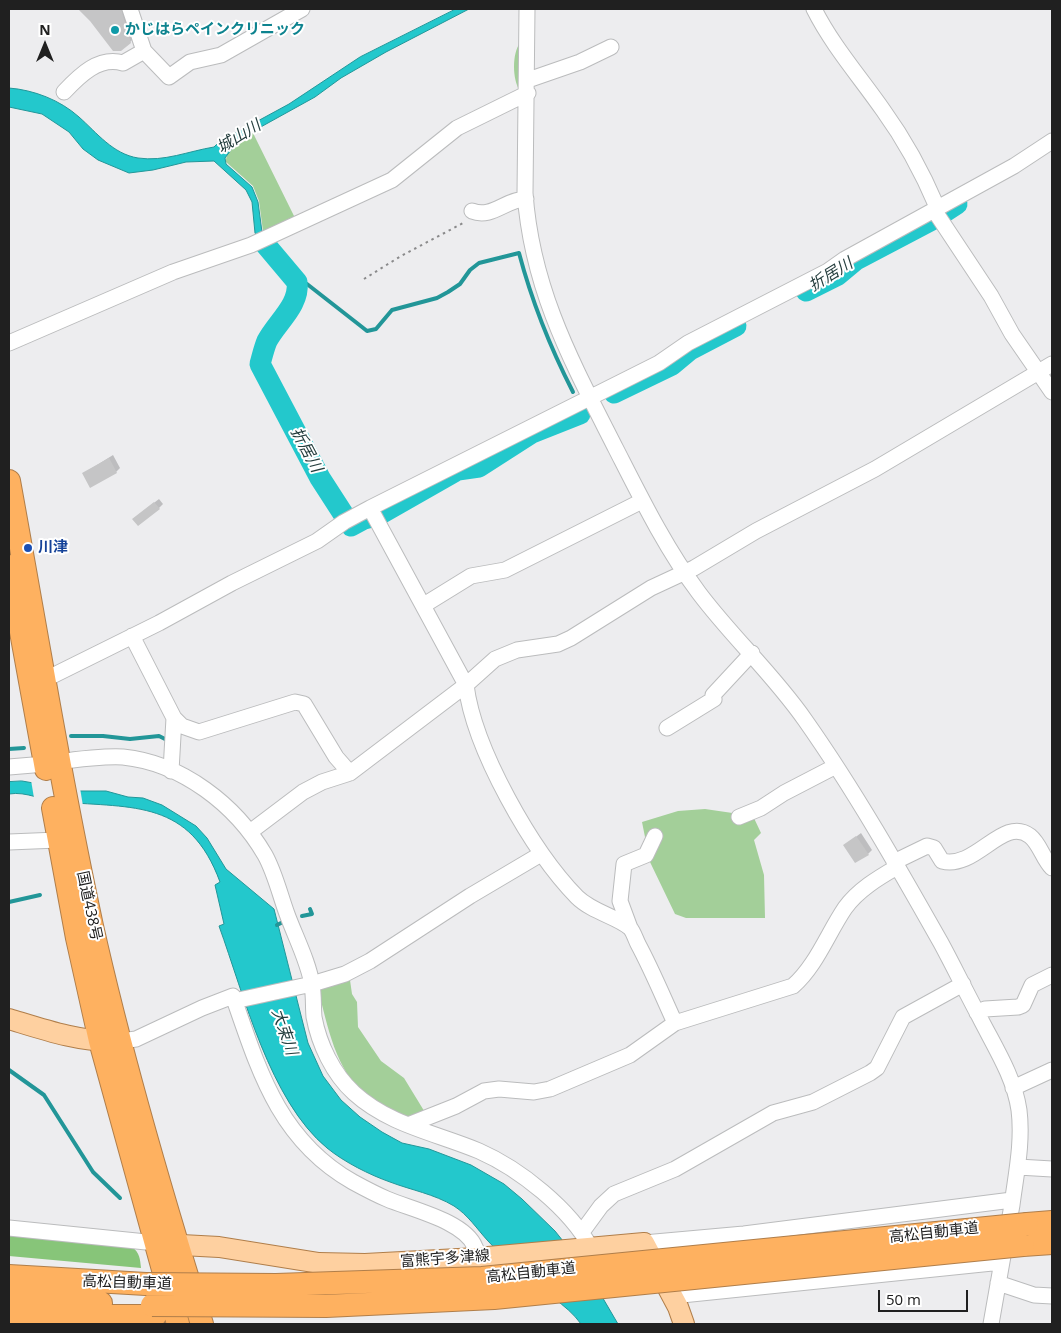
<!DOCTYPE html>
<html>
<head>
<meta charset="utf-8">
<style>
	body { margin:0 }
	#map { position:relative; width:1061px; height:1333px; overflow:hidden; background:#ededef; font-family:"Open Sans",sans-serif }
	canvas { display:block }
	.frame { position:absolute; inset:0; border:10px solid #202020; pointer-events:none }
	.north { position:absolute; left:20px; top:20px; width:50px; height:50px; -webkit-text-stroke:4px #fff; paint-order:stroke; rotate:0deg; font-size:14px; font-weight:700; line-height:20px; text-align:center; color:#202020 }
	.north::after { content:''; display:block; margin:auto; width:18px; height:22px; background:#202020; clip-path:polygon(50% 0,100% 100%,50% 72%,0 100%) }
	.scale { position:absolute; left:878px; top:1290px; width:90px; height:22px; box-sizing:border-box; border:2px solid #202020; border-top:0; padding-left:6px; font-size:15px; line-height:18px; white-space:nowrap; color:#202020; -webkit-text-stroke:4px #fff; paint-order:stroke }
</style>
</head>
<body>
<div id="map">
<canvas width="1061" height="1333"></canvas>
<div class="frame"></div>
<div class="north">N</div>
<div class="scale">50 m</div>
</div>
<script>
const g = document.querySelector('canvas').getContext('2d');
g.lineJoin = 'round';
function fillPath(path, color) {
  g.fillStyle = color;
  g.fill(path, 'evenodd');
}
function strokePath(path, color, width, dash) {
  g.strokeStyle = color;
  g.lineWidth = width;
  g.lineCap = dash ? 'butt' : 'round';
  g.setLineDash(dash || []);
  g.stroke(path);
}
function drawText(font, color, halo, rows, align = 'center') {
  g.font = font + ' "Open Sans","Noto Sans JP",sans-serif';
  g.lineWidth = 4;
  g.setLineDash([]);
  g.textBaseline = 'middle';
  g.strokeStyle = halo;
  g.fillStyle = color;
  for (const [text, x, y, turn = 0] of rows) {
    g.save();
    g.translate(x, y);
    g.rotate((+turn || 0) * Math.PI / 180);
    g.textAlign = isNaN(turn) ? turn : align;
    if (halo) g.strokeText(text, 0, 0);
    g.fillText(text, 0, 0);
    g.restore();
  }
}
fillPath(new Path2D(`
	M520,43V91C512,80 512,53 520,43Z
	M253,133L296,220L263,231L259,201L253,186L226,162C226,147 241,139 253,133Z
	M705,809L753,816L761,833L754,840L764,875L765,918H686L675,914L650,862L642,822L678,811Z
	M350,980L352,994L357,1002L358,1027L381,1061L404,1078L426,1114L405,1121C392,1113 377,1106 366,1096C335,1069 328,1027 318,989Z`), '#a3cf99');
fillPath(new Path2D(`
	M9,1235L132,1247C140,1253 140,1259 141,1268L9,1256Z`), '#87c579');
const water = new Path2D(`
	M456,9H469L386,52L341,78L315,97L239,139L225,158L226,164L252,187L258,202L262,232L285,265L280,267L255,233L252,202L246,190L214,161L186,162L153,170L129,173L98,160L83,149L69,132L42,114L9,107V88C34,90 60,100 79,117C97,133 113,154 138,158C164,162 189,151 214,147L219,142L289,104L360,57Z
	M22,781L79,791H106L128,797L143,798L162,805L196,826L207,838L226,869L274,909L308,1043L323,1076L341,1100L360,1117L382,1132L402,1143L429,1149L471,1165L504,1184L522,1199L555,1231L587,1271L618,1324H581C567,1304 542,1292 524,1276C512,1265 499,1253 488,1241C477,1229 468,1215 454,1206C434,1194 411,1190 390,1182C370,1175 344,1162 327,1148C270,1101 244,995 219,926L224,924L215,885L220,882C190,800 134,808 61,802C42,801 27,791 9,794V782Z`);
fillPath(water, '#23c8cc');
strokePath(water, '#229698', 1);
fillPath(new Path2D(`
	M31,780L80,788L83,806L54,804L34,798Z`), '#ededef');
fillPath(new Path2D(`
	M79,9H128L137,35L130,42L91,20Z
	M113,455L120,468L116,472L84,473Z
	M159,499L163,504L159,508L138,515Z
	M861,833L872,850L868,854L845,845Z`), '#0003');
strokePath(new Path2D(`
	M297,282L307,284L362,327L367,331L376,329L392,310L437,298L448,292L460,284L470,270L479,263L519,253C532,302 550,347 573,392
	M71,736H103L130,739L159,736L165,739
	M9,749L24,748
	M9,902L40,895
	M302,916L312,914L310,909
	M277,925L285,921
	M9,1070L44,1095L93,1172L120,1198`), '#229698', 4);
strokePath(new Path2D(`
	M265,244L297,282C300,305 277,322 267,341C264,348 262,357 260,364L320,478L351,526L364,519L379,515L458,470L479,467L532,433L580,414
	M806,291L838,275L856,260L934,219L957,204
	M614,393L672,365L690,350L736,326`), '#23c8cc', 21);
fillPath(new Path2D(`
	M78,9H121L131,43L121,51H113L90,21Z
	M109,458L117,473L90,488L82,473Z
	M154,502L160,509L138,526L132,519Z
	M856,836L869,855L855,863L843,845Z`), '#c5c5c6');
const minor = new Path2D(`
	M130,9L144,51L169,77L190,62L221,55L302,9
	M527,9L525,193C532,291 573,364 616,449C641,498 666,549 699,593C732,637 773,674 805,720C855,791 898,867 941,943C954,967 966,992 979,1016C994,1046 1014,1076 1019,1110C1023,1142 1016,1174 1012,1205C1005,1245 998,1284 991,1324
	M814,9C832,45 860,77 883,110C904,139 923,174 937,207
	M528,80L580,62L611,47
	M64,92C80,75 99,56 123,63L144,51
	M934,210L991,296L1012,334L1052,392
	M472,211C492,219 506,199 526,199
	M9,343L173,272L251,245L392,180L457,128L528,93
	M370,508L466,685C474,749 532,851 577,897C592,912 618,917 630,928C633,931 636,940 638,944C652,970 663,997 675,1023
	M424,605L471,576L505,570L642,501
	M132,636L174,718L182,726L199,732L295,702L304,704L336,757L350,773
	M38,683L159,623L232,583L317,541L344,522L370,508L659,363L688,343L828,271L845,259L1014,166L1052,141
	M667,728L714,699L713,695L752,653
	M60,762C76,759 108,756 123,757C182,763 236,805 265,855C275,873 280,895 287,914C295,936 309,963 312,985C314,996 313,1006 314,1017C319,1044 333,1074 354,1093C389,1125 436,1133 479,1151C520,1169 570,1209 591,1248
	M9,767L45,764
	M171,771L174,718
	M739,817L761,808L784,793L836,766
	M250,832L303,792L322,782L350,773L466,685L495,659L517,650L558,644L571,638L651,588L694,568L756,531L875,469L1052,364
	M9,842L58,840
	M894,862L927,846L934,848L942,861C976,870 1003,815 1030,836C1040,844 1043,859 1052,868
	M630,928L620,901L624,864L646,855L655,836
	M234,1001L312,984L345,974L370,961L470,896L541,854
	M977,1013L985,1009L1018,1007L1023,1005L1032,985L1052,975
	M121,1041L136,1039L202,1008L233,996C259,1071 279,1140 353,1182C364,1188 375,1194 387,1199C410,1209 465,1221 475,1247C477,1250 477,1255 477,1258
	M1013,1088L1052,1070
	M408,1125L456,1106L484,1091L499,1089L534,1092L550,1089L630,1055L675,1023L793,986C816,966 828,933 845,908C858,890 878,878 897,867
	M1018,1167L1052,1169
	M9,1228L156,1243
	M582,1232L601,1206L614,1194L675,1169L773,1113L813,1102L870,1073L877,1068L903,1017L963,984
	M644,1243L744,1234L1012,1200
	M998,1283L1034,1295L1052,1296
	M672,1296L1002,1262`);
const major = new Path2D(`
	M9,1019C42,1029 79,1042 114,1041
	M163,1244L219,1247L319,1263L365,1264L477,1258L644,1243L678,1307L684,1324`);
const highway = new Path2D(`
	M9,481C36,629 60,778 92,926C122,1060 161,1193 202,1324
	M9,566L46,769
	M53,808L77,938L100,1041L178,1324
	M1027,1224L1052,1222
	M1023,1245L1052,1243
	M9,1276L146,1284
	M9,1297L101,1303
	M9,1316H155`);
strokePath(minor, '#bbbcbd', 17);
strokePath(major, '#b07e4a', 22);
strokePath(highway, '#b07e4a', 24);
strokePath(new Path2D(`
	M364,279L401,256L465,222`), '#8a8a8b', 2, [2.5, 4]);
strokePath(minor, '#fff', 15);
strokePath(major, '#fed0a0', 20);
strokePath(highway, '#feb160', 22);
const highwayBridge = new Path2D(`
	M146,1284L276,1285L482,1278L1027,1224
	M152,1305L326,1306L494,1298L1023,1245`);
strokePath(highwayBridge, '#b07e4a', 24, []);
strokePath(highwayBridge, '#feb160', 22);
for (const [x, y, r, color] of [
	[115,30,5,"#0f9aa8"],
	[28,548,5,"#1a4fb4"]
]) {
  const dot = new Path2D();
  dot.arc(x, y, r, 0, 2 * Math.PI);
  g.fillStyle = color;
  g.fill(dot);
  strokePath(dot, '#fff', 2);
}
drawText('bold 15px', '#0d838f', '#fff', [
	["かじはらペインクリニック",125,30]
], 'left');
drawText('bold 15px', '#164399', '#fff', [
	["川津",38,548]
], 'left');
drawText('15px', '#202020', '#fff', [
	["国道438号",89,906,78],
	["高松自動車道",934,1233,-6],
	["富熊宇多津線",445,1259,-4],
	["高松自動車道",531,1273,-6],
	["高松自動車道",127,1283,2]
]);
drawText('italic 16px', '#253e3e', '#fff', [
	["城山川",239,137,-32],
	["折居川",831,275,-32],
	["折居川",306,450,62],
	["大束川",284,1032,71]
]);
</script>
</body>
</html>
